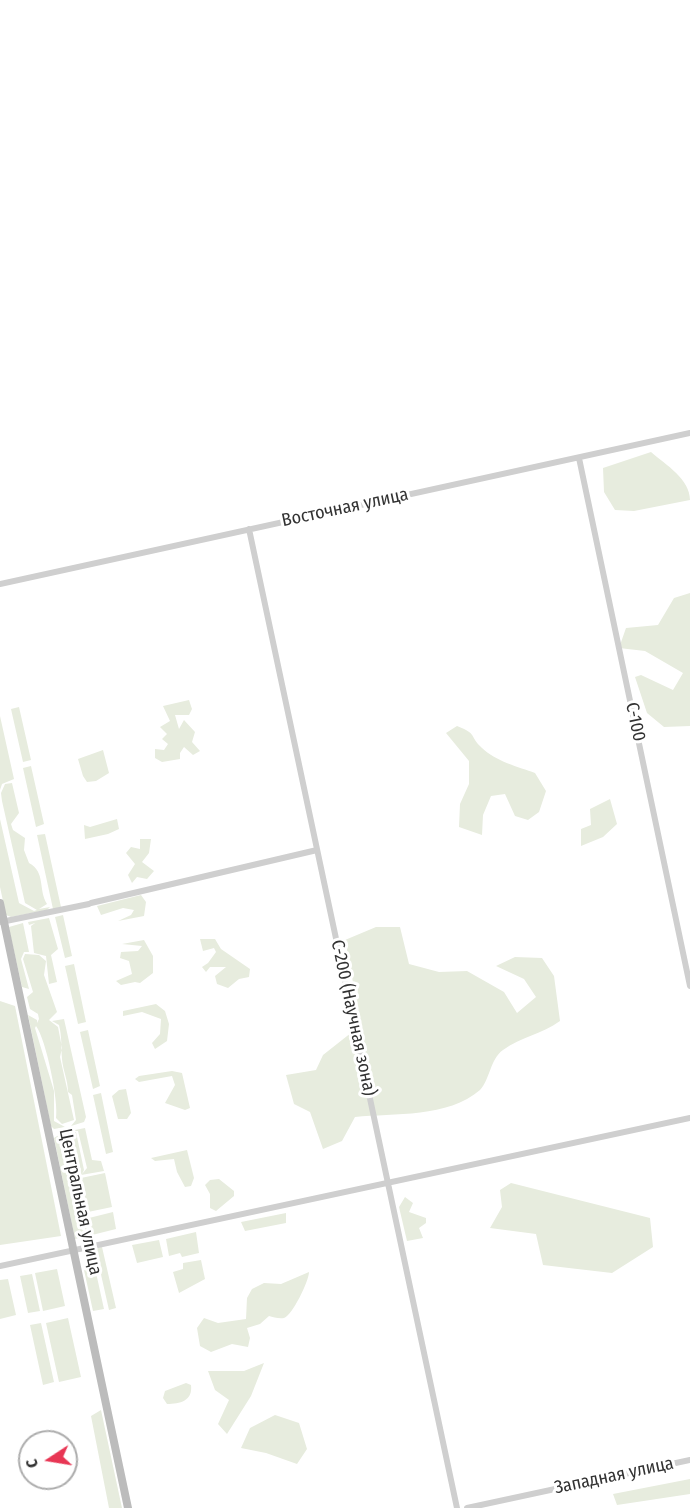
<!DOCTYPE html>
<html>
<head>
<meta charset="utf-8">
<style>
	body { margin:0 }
	#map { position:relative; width:690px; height:1508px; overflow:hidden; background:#fff; font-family:"Fira Sans Condensed",sans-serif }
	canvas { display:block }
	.north { position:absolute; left:18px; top:1430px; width:60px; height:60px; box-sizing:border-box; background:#fff; border:2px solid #adadad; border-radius:50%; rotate:258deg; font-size:16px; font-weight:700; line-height:24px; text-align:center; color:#323232 }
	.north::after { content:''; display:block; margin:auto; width:21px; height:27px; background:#e83654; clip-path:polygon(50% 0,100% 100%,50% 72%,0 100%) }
</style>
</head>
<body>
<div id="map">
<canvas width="690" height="1508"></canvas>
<div class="north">С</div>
</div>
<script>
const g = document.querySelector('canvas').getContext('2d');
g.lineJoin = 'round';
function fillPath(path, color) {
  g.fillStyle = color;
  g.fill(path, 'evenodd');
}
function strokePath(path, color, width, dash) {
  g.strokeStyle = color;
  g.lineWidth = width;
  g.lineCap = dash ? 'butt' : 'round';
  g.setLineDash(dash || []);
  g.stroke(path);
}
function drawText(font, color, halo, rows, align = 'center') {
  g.font = font + ' "Fira Sans Condensed",sans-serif';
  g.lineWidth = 6;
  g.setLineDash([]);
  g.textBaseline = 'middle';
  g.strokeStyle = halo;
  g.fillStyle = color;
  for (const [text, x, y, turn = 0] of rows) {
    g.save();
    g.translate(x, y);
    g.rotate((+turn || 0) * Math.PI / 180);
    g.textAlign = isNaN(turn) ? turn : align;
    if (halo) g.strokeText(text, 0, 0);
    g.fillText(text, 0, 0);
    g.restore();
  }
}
fillPath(new Path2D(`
	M651,452C666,465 690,479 690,500L634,511L615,510L604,492L603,468Z
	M690,593V726L664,727L647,713L635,677L641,675L673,690L683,673L645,651L619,648L626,628L658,625L674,598Z
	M189,700L192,709L189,715H175L179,729L184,720L195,732L192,742L200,751L193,755L184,747L180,753V759L162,762L155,758V749L164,750L168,744L162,739L167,734L160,727L170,721L163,706Z
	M19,707L31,760L23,762L11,709Z
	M0,716L14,779L2,784L0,790Z
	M457,726C478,734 469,736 482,748C495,761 519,767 535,773L546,791L539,812L528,820L515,816L505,794L491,796L483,815L482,835L459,827L460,804L469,784V761L446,733Z
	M103,750L109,773L96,781L87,782L83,776L78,759Z
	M31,766L44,824L36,827L23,768Z
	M12,783L19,813L11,824L13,830L25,838L24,850L29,863C46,872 38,890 47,904L39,909L50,907L47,910L11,917L6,915L0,887V819L19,903L34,911L37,910L25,903L2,801L1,793L5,784Z
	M610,799L617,824L603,837L581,846V829L591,825L590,809Z
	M117,819L119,829L108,834L85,839L84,825L90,827Z
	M45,834L61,907L53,909L37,835Z
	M140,839H151L149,853L142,862L154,871L147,879L137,877L132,883L128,875L135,864L126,853L131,847L140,849Z
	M141,895L146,902L144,916L118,921L131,915L134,910L123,908L101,915L97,906Z
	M63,915L72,956L65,958L55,917Z
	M49,918L58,949L51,955L57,982L49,984L46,956L34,953L31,926L35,923L29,925L28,922Z
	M23,923L29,952H24L21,959L29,989L22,987L10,933L9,927Z
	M376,927H400L409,964L439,972L467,971L504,992L517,1013L536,997L524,979L496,966L515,957L542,958L554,976L560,1021C542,1034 521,1037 503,1050C490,1059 490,1080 480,1090C448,1118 394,1113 355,1117L342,1141L323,1149L310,1112L294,1104L286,1075L316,1070L323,1055L361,1025L345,940Z
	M200,939H215L221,949L250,969L249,977L239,979L228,988L217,984L215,976L226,967H210L206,972L202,967L208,963L216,952L214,948L203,951Z
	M144,940L153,956V973L140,983L135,982L121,985L116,981L132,974L129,961L120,958L121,952L138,951L142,946L122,944Z
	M25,954L39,955L46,961L44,975L57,1012L49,1020L58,1027L62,1048L60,1057L74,1120L62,1124L56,1118C59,1102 46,1039 36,1026L35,1028L54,1091V1121L65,1127L54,1129L51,1126L28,1015L37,1020V1023L39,1019L34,995L38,1014L30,1009L27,997L33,992L23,959Z
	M74,964L86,1022L78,1024L65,966Z
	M0,1001L15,1006L61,1236L0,1245Z
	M156,1004L165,1011L169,1024L167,1041L155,1049L152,1043L160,1034L161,1019L142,1012L123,1016V1011Z
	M64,1019L86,1117L84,1122L71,1126L76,1120L72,1095L68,1092C68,1080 63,1071 62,1059C61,1046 62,1037 59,1025L52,1021Z
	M88,1030L100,1086L93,1089L80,1032Z
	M172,1071L182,1073L190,1108L185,1110L165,1103L175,1085L172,1076L139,1082L135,1079L139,1076Z
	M126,1089L131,1113L127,1119H118L112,1096L119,1090Z
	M101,1093L113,1152L106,1154L93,1095Z
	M85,1128L92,1160L101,1161L104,1171L81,1175L80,1167L69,1162L74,1175L75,1170L81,1204V1209L75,1207L81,1212V1219L84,1216L87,1232L82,1224L81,1229L89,1235L75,1239L54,1138L62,1133L66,1158L69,1161L64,1134L76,1132L84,1170L82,1174L87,1168L78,1131H70Z
	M187,1150L194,1178L191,1186L185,1187L177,1172L174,1159L155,1161L151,1158Z
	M105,1173L112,1207L88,1212L81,1178Z
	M219,1179L234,1191V1196L216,1211L210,1208V1194L205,1185L210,1180Z
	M511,1183L650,1218L653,1247L612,1273L543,1265L536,1234L490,1228L502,1207L500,1190Z
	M405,1197L413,1203L409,1212L426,1218V1223L419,1228L423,1238L407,1241L399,1207Z
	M113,1212L116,1229L92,1235L89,1218Z
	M286,1213V1223L245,1231L241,1222Z
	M196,1232L199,1253L182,1257L180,1253L169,1256L166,1239Z
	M159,1240L163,1257L137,1263L132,1245Z
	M102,1247L116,1308L109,1310L95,1248Z
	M201,1260L205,1279L179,1293L173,1272L183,1269V1263Z
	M95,1268L104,1309L93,1311L84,1270Z
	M57,1269L65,1306L43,1311L35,1273Z
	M309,1272C309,1281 292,1316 284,1318C279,1319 273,1317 269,1316L260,1324L247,1328L250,1338L248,1347L232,1344L211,1352L200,1346L197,1328L204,1318L218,1323L246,1319L247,1298L252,1289L264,1283L281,1284Z
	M32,1274L40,1311L28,1313L20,1276Z
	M8,1279L16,1315L0,1319V1280Z
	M68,1318L81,1377L59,1382L46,1323Z
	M41,1323L54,1382L43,1385L30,1325Z
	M264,1363L251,1396L227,1434L218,1424L229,1400L215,1390L208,1371H244Z
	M186,1383L191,1385C193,1401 180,1404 167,1404L163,1398L165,1391Z
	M101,1410L122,1508H109L91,1416Z
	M275,1415L299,1423L307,1449L297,1464L266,1453L241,1448L250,1428Z
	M690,1479V1494L617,1505L613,1494Z`), '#e7ecde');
strokePath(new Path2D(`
	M579,458L690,986
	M249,529L457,1508
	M0,584L690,433
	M91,903L317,850
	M1,922L89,904
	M0,1266L690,1118
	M467,1508L690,1460`), '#cfcfcf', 6);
strokePath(new Path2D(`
	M0,903L128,1508`), '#bcbcbc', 8);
drawText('18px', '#323232', '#fff', [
	["Восточная улица",345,508,-12],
	["С-100",635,722,78],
	["С-200 (Научная зона)",353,1018,78],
	["Центральная улица",80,1202,78],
	["Западная улица",614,1476,-12]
]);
</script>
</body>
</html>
